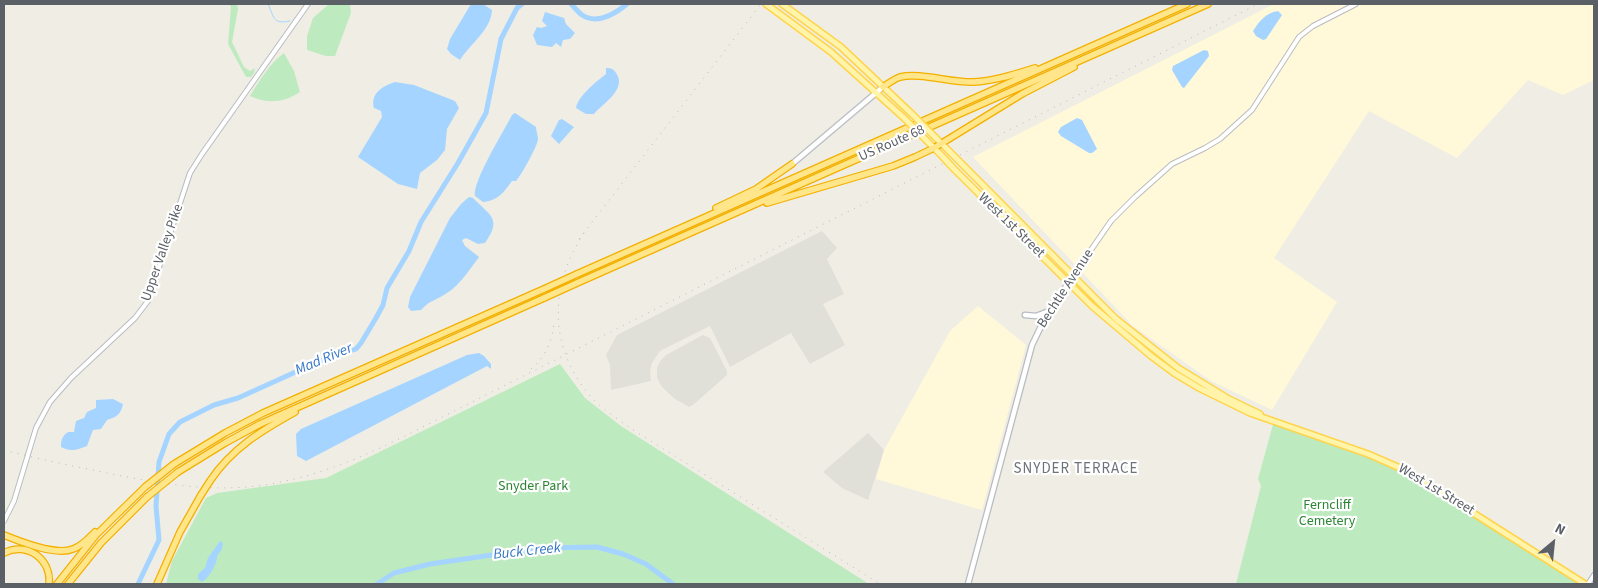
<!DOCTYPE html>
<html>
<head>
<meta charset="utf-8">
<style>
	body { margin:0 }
	#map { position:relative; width:1598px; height:588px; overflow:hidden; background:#f0eee4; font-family:"Source Sans 3",sans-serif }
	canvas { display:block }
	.frame { position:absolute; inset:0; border:5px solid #5b6066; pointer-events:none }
	.north { position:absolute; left:1528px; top:518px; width:50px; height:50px; -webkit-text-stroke:4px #fff; paint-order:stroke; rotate:28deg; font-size:14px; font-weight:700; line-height:20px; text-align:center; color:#5b6066 }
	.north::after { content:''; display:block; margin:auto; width:18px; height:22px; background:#5b6066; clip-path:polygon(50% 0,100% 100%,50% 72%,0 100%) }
</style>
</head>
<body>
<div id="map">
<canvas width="1598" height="588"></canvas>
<div class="frame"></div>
<div class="north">N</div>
</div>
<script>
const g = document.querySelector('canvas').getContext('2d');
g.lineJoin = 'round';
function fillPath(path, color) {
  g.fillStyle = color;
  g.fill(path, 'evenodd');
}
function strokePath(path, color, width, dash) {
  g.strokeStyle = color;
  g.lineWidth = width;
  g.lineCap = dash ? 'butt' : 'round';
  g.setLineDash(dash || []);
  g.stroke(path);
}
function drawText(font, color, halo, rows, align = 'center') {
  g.font = font + ' "Source Sans 3",sans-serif';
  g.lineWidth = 4.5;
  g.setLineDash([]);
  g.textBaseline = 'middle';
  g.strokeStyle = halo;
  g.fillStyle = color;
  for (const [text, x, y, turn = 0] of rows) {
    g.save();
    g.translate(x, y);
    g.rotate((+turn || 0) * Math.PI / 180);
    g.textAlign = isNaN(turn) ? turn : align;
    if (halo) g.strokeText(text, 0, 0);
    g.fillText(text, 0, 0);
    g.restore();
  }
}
fillPath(new Path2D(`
	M1274,4H1594V80L1563,95L1528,80L1457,158L1369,111L1274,258L1337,302L1272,410L1211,381L1133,326L973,157Z
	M978,306L1026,345L982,510L876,479L884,450L950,331Z`), '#fff8d9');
fillPath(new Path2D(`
	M822,231L837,248L827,259L844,294L823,304L845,345L810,364L791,333L730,367L710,326L660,351L652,363L650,370L651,381L611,390L610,365L606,355L617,335Z
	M703,335L710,338L727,371V375L693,405L689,407L675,399L662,387L657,378V368L661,360L666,355Z
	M868,433L884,450L868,500L842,488L823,472Z`), '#e0dfd8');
fillPath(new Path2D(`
	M229,4H237L238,9L232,42L244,67L250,71L255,68L254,73L251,77H246L228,44L231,7Z
	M329,4H350L351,13L335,56H326L307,50V36L313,18Z
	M284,53L294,71L300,92C283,103 268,104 250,96C260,80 269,64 284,53Z
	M560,364L585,398L621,426L869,584H602L596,583L583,584H166L172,561L206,498L217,493L326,478Z
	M1274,421L1388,462L1585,584H1236L1261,486L1258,479Z`), '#bdeabf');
fillPath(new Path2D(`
	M471,4H483L492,10C491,30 470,44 460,60L451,54L447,49L450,39Z
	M1278,11L1282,15L1266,39L1263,40L1256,36L1253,31C1259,22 1265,13 1278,11Z
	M545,12L564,18L566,24L575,33L570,39L563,40L561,47L556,43L552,47L537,45L533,35L537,27L541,28L547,26L542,21Z
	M1204,50L1208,51L1209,56L1184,88L1182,87L1172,70L1173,66Z
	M606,68C611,68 614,69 616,73C628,89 601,105 594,114H586L576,108C578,96 597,81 606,74Z
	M395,82L414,85L455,101L459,108L447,129L445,150L437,160L420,173L417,189L398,184L358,157L382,117L381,111L374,108C370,93 383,86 395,82Z
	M515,113L536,127C536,131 538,135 538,139C538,145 521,176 516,181H512C504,192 498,201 483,202L475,196C472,182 504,131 512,115Z
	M1077,118L1082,120L1097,149L1092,153H1089L1061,136L1058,132L1061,127Z
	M562,119L574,127L559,144L551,136L559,120Z
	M469,197L473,198C489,215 503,218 485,243L478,244L466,238L462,240L465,246L479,257C470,269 460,285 447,293C437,300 430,300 421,310L411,311L408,307L410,297L450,218L461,204Z
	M479,353L484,356L491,364V369L487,366L306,461L297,456L296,434L301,429L467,355Z
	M113,399L123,404C121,414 117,417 107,420L101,429L93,430L87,446C78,450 70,452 61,447C61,440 62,436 68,432H74L76,421L84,418L87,412L96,408V400Z
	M220,541L223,543L222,549L217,556C218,563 208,579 202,582L198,579V574L205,568L208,558Z`), '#a4d4ff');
strokePath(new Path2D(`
	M268,4C274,16 272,25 290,21`), '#a4d4ff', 1);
strokePath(new Path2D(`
	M571,4C574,7 578,12 582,15C597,25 616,13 627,4
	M138,584L159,540L156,506L159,462L169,434L180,422L214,405L238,398L320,361L356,349L361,343L376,318L383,305L387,288L409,251L421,222L458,163L486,113L501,39L517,8L522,4
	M377,584L394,573L430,564L540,548L597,547L623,554L646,564L673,584`), '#a4d4ff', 5);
const tertiary = new Path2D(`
	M1073,276L1111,221L1135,197L1172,164L1205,148L1220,139L1252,110L1299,37L1313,26L1356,4
	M4,521L14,501L36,428L50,402L71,378L135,318L148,301L186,185L190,173L202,154L308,4
	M1588,584L1594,575`);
const secondary = new Path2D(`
	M792,164L883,87
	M1025,315L1036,316L1049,311
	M968,584L1032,345L1045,318L1073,276`);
const primary = new Path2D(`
	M766,4L831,52L904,118
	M782,4L841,47L912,114
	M935,137L949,151
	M927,141L941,155
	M963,165L1116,319L1178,368L1227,398L1260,414
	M955,170L1092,306L1151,356L1174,373L1199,388L1250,413L1368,454L1407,471L1585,584`);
const motorway = new Path2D(`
	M883,87C889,83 894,79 900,77C920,72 951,83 974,82C995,81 1015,74 1035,68
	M767,203L893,166L915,157L934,148L1022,94L1074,67
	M716,208L756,189L792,164
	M577,274L1187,4
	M577,283L1208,4
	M174,464L225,433L263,413L544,289
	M178,472L225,443L260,424L544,298
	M210,481C232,448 261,431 295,412
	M4,535C21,542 56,556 73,549C82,546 89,538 95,532
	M4,553C26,541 52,559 49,584
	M57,584L96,535L145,487
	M68,584L101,543L147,497
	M157,584L180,532L201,495`);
strokePath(tertiary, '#b8bcc1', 6);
strokePath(secondary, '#b9bdc3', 7);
strokePath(primary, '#ffd44d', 8);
strokePath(motorway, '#f3b000', 8);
strokePath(tertiary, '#fff', 4);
strokePath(secondary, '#fff', 4.5);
strokePath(primary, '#fff4a9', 5);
strokePath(motorway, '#ffe68b', 5.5);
strokePath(new Path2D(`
	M584,233C549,286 548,347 591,397C602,409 617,418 630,428L880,584
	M579,239L761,4
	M531,369C546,356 553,340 554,321
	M4,450C38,459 73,466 107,473C156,483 207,492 257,486C311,479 359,459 407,435L1258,4`), '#b7b8b9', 1, [1, 6]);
const primaryBridge = new Path2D(`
	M912,114L935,137
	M904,118L927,141
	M949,151L963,165
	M941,155L955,170`);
const motorwayBridge = new Path2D(`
	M544,289L577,274
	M544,298L577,283
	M145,487L174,464
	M201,495L210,481
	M147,497L178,472`);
strokePath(primaryBridge, '#ffd44d', 8, []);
strokePath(motorwayBridge, '#f3b000', 8, []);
strokePath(primaryBridge, '#fff4a9', 5);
strokePath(motorwayBridge, '#ffe68b', 5.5);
drawText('14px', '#5b6066', '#fff', [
	["US Route 68",892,144,-24],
	["West 1st Street",1011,226,44],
	["Upper Valley Pike",163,253,-71],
	["Bechtle Avenue",1066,289,-57],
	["West 1st Street",1436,490,31]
]);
drawText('14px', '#2b8533', '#fff', [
	["Snyder Park",533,487],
	["Ferncliff",1327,506],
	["Cemetery",1327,522]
]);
drawText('italic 15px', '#3778c6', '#fff', [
	["Mad River",324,360,-23],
	["Buck Creek",527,552,-6]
]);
g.letterSpacing = '1px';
drawText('15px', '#6c7278', '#fff', [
	["SNYDER TERRACE",1076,470]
]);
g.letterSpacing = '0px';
</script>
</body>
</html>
